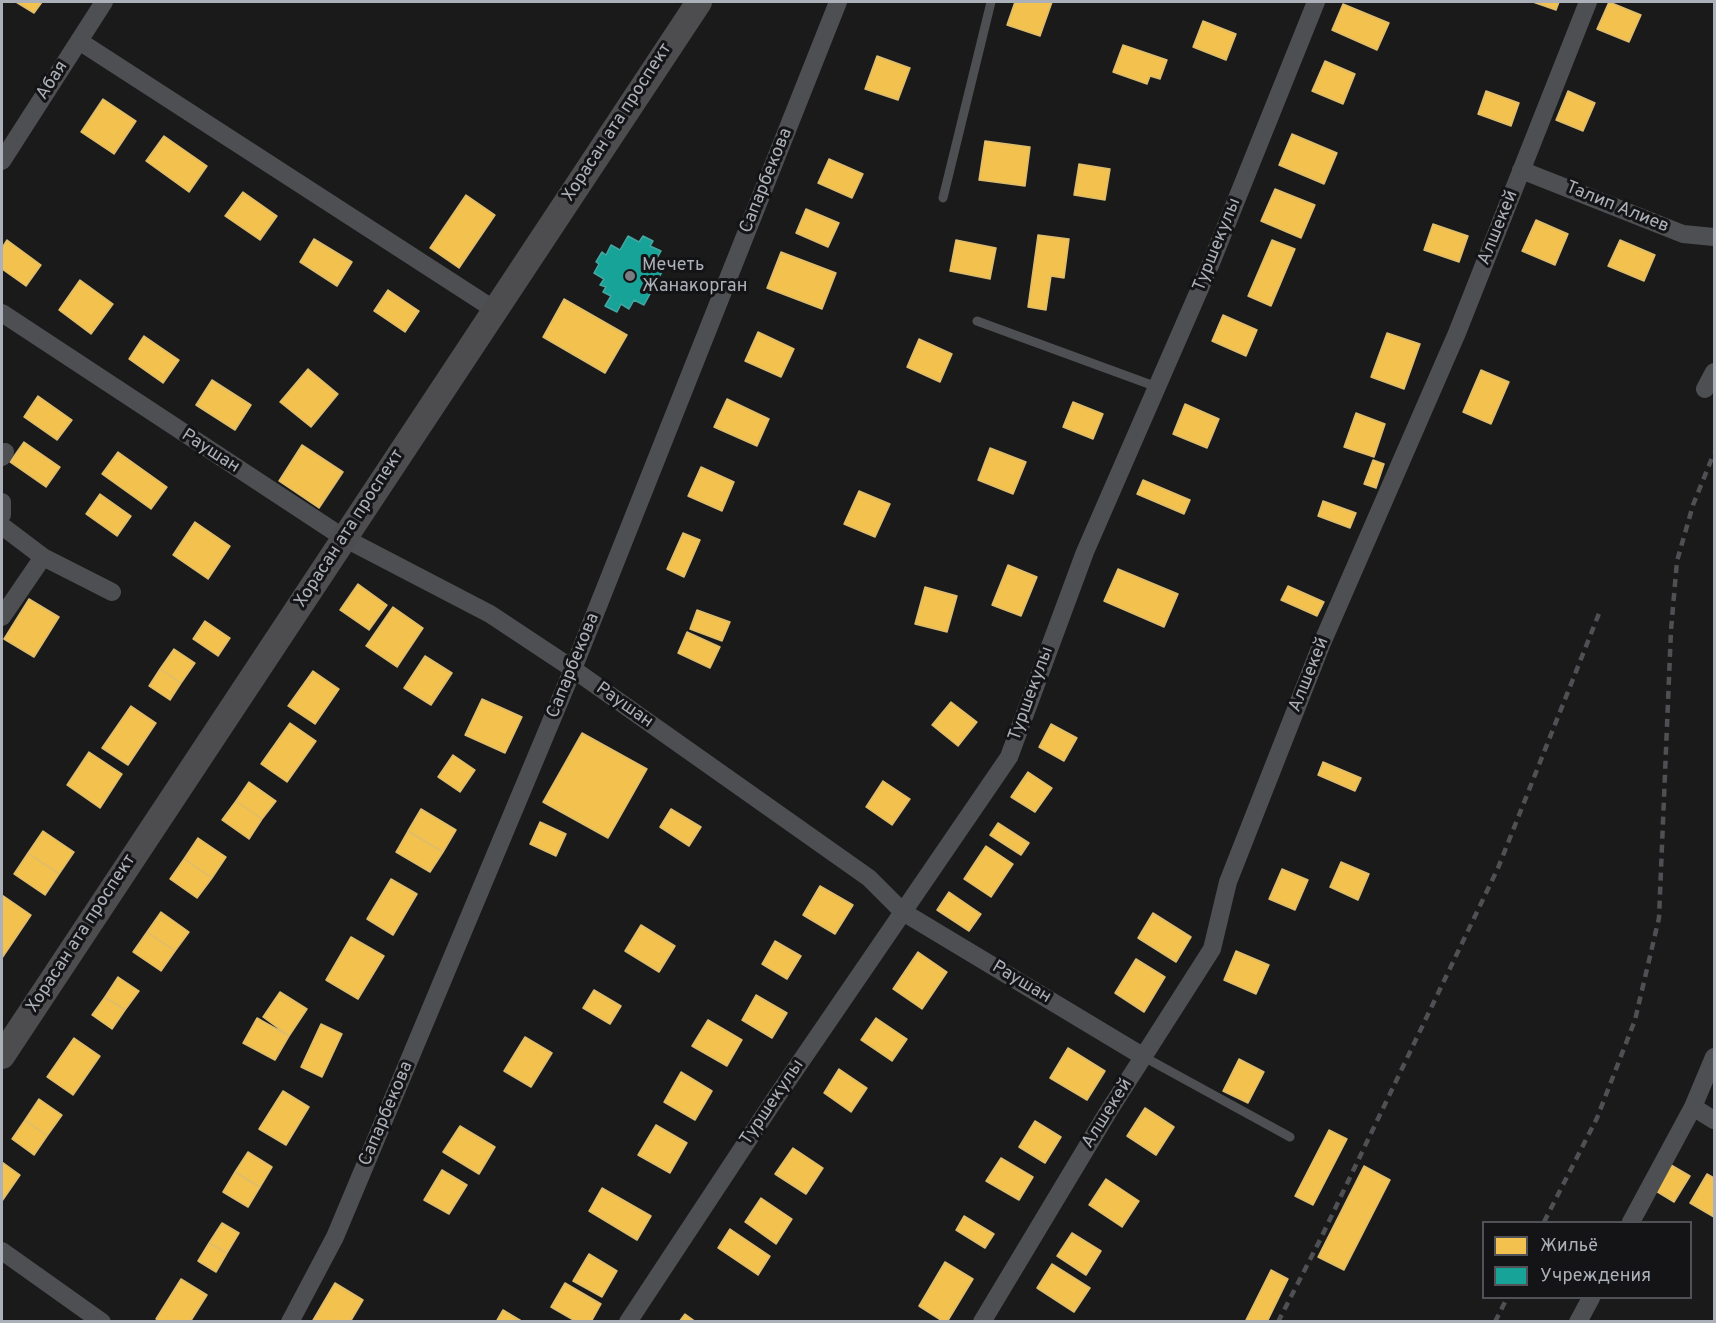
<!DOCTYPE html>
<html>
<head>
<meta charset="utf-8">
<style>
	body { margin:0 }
	#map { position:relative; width:1716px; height:1323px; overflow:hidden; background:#1a1a1a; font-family:Overpass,sans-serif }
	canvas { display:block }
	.frame { position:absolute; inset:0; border:3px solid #acb0b9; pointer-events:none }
	.legend { position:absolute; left:1482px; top:1221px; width:210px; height:78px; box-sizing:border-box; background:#141416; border:2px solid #515257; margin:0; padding:8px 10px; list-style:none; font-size:18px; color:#acb0b9 }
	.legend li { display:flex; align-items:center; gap:12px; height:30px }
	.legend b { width:30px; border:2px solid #515257 }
</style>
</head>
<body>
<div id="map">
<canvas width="1716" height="1323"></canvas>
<div class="frame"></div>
<ul class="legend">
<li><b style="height:16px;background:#f2c14e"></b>Жильё</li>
<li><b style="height:16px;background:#17a398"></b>Учреждения</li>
</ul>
</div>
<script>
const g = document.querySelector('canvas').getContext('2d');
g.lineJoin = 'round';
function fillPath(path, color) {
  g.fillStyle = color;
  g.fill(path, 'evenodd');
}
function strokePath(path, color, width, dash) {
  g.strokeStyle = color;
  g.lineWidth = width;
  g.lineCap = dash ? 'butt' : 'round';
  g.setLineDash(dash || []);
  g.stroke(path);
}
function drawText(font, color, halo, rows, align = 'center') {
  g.font = font + ' Overpass,sans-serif';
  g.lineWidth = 6;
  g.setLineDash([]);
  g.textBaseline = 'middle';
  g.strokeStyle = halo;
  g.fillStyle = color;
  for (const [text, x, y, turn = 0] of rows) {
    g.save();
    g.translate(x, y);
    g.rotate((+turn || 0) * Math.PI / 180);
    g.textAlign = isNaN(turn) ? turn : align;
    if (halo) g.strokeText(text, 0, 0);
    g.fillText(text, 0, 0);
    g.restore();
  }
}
const homes = new Path2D(`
	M16,2H42L34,13Z
	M1015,2H1052L1040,36L1007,25Z
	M1533,2H1559L1556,10Z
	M1609,2L1641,15L1629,42L1597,29Z
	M1343,4L1389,23L1377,50L1332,30Z
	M1203,21L1236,34L1226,60L1193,47Z
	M1123,45L1167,60L1160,79L1150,76L1147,84L1113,72Z
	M877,56L910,68L898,100L865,89Z
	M1325,61L1355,74L1343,104L1312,91Z
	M1486,91L1519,103L1511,126L1478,114Z
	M1568,91L1595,103L1583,131L1556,120Z
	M103,99L136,121L114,154L81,132Z
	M1292,134L1337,153L1324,184L1279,165Z
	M164,136L207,166L189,192L146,161Z
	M985,141L1030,147L1025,186L979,180Z
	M829,159L863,174L852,198L818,183Z
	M1079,164L1110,169L1105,200L1074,195Z
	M1275,189L1315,205L1301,238L1261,221Z
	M243,192L277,216L260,240L225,216Z
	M466,195L495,215L459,268L430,248Z
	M806,209L839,223L828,247L796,233Z
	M1536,220L1568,234L1555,265L1522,251Z
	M1433,224L1468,236L1459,262L1424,250Z
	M1038,235L1069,239L1064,278L1051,276L1046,310L1028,307Z
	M314,239L352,262L337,286L300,262Z
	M7,240L41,265L26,286L2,269V248Z
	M956,240L996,248L990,279L950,271Z
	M1272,240L1295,249L1271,306L1248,296Z
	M1620,240L1655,255L1644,281L1608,266Z
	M781,252L836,273L822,309L767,288Z
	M80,280L113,304L91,334L59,310Z
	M388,290L419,311L405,332L374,311Z
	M564,299L627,335L605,373L543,337Z
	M1223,315L1257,330L1246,356L1212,341Z
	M758,332L794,349L781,377L745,361Z
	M1387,333L1420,344L1404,389L1371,377Z
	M144,336L179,360L163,383L129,359Z
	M919,339L952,354L940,382L907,367Z
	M308,369L338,394L311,427L280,402Z
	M1481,370L1509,382L1491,424L1463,412Z
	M212,380L251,405L235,430L196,405Z
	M38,396L72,420L57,440L24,417Z
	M727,399L769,419L757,446L714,427Z
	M1073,402L1103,414L1093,439L1063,427Z
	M1185,404L1219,419L1207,448L1173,434Z
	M1356,413L1385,424L1374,457L1344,447Z
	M24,442L60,467L46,487L10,462Z
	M302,445L343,472L319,508L279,481Z
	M990,448L1026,462L1013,494L978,480Z
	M118,452L167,487L151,509L102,474Z
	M1373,460L1384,464L1376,488L1364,484Z
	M701,467L734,482L722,511L688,496Z
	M1143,480L1190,500L1184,514L1137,494Z
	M859,491L890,504L875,537L844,524Z
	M100,494L131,516L117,536L86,514Z
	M1323,501L1356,513L1350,528L1318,516Z
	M195,522L230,546L208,579L173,555Z
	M683,533L700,540L684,577L667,569Z
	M1008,565L1037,577L1021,616L992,605Z
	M1118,569L1178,594L1164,627L1104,601Z
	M358,584L387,605L369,630L340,610Z
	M1288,586L1324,602L1317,616L1281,600Z
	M925,587L957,596L947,632L915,624Z
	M29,599L59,617L34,657L4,639Z
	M393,607L423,628L397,667L366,646Z
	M697,610L730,622L722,641L690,629Z
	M205,621L230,638L218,656L193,639Z
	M687,632L720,647L710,668L678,653Z
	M174,649L195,663L181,683L160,669Z
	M425,656L452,673L431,705L404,688Z
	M160,669L181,683L170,700L149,686Z
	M313,671L339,689L315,724L288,706Z
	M482,699L522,717L505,753L465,735Z
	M951,702L977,722L958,746L932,725Z
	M131,706L156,723L128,765L102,748Z
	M290,723L316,741L287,782L261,764Z
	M1051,724L1077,738L1064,761L1039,747Z
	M582,733L647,769L608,838L543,802Z
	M89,752L122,774L100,808L67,785Z
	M453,755L475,770L460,792L438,777Z
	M1323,762L1361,778L1355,791L1318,775Z
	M1028,772L1052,788L1035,812L1011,797Z
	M883,781L910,799L892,825L866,807Z
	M249,782L276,801L262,819L236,801Z
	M236,801L262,819L249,839L222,820Z
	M421,809L456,830L443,852L408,831Z
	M671,809L701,827L689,846L660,827Z
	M540,822L566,834L556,856L530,844Z
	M998,823L1029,843L1021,855L990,835Z
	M43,831L74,852L59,874L28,853Z
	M408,831L443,852L430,872L396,852Z
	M198,838L226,857L212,878L184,859Z
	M986,846L1013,864L991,897L964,879Z
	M28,853L59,874L45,895L14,874Z
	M184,859L212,878L197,898L170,879Z
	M1341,862L1369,874L1358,900L1330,887Z
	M1282,869L1308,880L1295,910L1269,899Z
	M391,879L417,894L393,935L367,919Z
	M820,886L853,905L835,934L803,915Z
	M949,892L981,914L969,931L937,910Z
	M2,895L31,915L2,958Z
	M161,912L189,932L175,951L147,932Z
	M1153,913L1191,937L1176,962L1138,938Z
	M641,925L675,946L659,972L625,951Z
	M147,932L175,951L161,971L133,952Z
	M351,937L384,956L358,999L326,980Z
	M775,941L801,956L787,979L762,964Z
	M1236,951L1269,965L1256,994L1224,980Z
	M918,952L947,972L922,1009L893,989Z
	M1136,959L1165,977L1144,1012L1115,993Z
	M118,977L139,991L125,1010L105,997Z
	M594,990L621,1006L610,1024L583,1008Z
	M280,992L307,1009L289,1036L263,1017Z
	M756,995L787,1013L772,1038L742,1020Z
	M105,997L125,1010L112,1029L92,1015Z
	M257,1018L289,1036L275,1060L243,1043Z
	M876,1018L907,1039L892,1061L861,1040Z
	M708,1020L742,1040L727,1066L692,1046Z
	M321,1024L342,1034L322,1077L301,1067Z
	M525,1037L552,1053L531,1087L504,1071Z
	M74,1038L100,1056L73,1095L47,1077Z
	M1068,1048L1105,1071L1087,1100L1050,1078Z
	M1239,1059L1264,1072L1248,1103L1223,1091Z
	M839,1069L867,1088L851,1112L824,1093Z
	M681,1072L712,1091L695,1120L664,1102Z
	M283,1091L309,1107L286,1145L259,1129Z
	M39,1099L62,1115L47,1136L25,1120Z
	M1145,1108L1174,1127L1156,1155L1127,1136Z
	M25,1120L47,1136L34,1155L12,1139Z
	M1035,1121L1061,1137L1045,1163L1019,1147Z
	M656,1125L687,1143L670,1173L638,1155Z
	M460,1126L495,1147L479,1174L443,1152Z
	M1329,1130L1347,1139L1313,1205L1295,1196Z
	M793,1148L823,1168L806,1194L775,1174Z
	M248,1152L272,1167L260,1187L235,1172Z
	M1001,1158L1033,1177L1019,1200L986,1181Z
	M2,1162L20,1175L2,1201Z
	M1671,1165L1690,1176L1674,1202L1656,1191Z
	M1364,1166L1390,1180L1344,1270L1318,1257Z
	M442,1170L467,1185L449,1214L424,1200Z
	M235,1172L260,1187L248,1207L223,1192Z
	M1707,1174L1714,1178V1217L1690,1203Z
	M1106,1179L1139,1201L1122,1227L1089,1205Z
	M602,1188L651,1216L637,1240L589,1211Z
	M761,1198L792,1219L776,1244L745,1222Z
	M964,1216L994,1234L985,1248L956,1230Z
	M222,1223L239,1233L227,1253L209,1243Z
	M730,1229L770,1256L758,1275L718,1248Z
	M1072,1233L1101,1251L1086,1275L1057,1256Z
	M209,1243L227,1253L216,1272L198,1261Z
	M589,1254L617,1271L602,1297L573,1281Z
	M945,1262L973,1279L947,1322H944L919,1306Z
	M1052,1264L1090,1288L1074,1312L1037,1288Z
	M1271,1270L1288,1279L1267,1322H1245Z
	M181,1279L207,1295L190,1322H160L156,1319Z
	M335,1283L363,1300L350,1322H312Z
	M565,1283L601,1304L591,1322H577L551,1307Z
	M503,1310L523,1322H496Z
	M685,1314L696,1322H679Z`);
fillPath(homes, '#f2c14e');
strokePath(homes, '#ddbc6e', 1.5);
const public = new Path2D(`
	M628,236L639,242L643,236L653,241L650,246L661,251L652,267L662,272L644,305L634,300L629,309L621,304L617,312L605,306L611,296L603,292L606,287L600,285L604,279L594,273L599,264L596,262L602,252L606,255L611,245L620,250Z`);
fillPath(public, '#17a398');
strokePath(public, '#44a7a2', 1.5);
strokePath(new Path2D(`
	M943,198L991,2
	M977,321L1157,387
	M1144,1057L1290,1137`), '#4e4f52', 9);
strokePath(new Path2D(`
	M79,41L495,310
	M2,161L104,2
	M1521,170L1683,234L1714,237
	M2,313L344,538L490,614L573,669L869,878L903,912L1144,1057
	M1705,389L1714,372
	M2,457L5,452
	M2,502V515
	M2,526L43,557L2,617
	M43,557L112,592
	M1693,1107L1714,1120
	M1631,1222L1693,1107L1714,1057
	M2,1251L102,1322
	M290,1322L335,1237L573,669L838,2
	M628,1322L775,1099L1009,757L1085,552L1211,263L1316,2
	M982,1322L1108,1112L1212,949L1228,882L1322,643L1457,333L1588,2
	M1578,1322L1591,1298`), '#4e4f52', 18);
strokePath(new Path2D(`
	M2,1056L699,2`), '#4d4d50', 26);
strokePath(new Path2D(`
	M1544,1222L1597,1118L1635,1020L1659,918L1671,630L1677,561L1693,505L1714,453
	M1278,1322L1320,1240L1498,868L1600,611
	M1495,1322L1507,1298`), '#4f5053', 4.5, [8, 6]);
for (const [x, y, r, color] of [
	[630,276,6,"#797c81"]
]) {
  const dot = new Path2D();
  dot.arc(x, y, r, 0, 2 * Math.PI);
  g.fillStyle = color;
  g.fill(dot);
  strokePath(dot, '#141416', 2);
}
drawText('18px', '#acb0b9', '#141416', [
	["Абая",53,81,-57],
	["Хорасан ата проспект",618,123,-57],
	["Сапарбекова",767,181,-68],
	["Талип Алиев",1617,208,22],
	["Алшекей",1499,228,-68],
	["Туршекулы",1218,245,-68],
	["Раушан",210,452,33],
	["Хорасан ата проспект",350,529,-57],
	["Сапарбекова",574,666,-68],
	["Алшекей",1310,675,-68],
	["Туршекулы",1032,694,-70],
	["Раушан",624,706,35],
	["Хорасан ата проспект",82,934,-57],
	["Раушан",1021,983,31],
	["Туршекулы",773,1103,-56],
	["Сапарбекова",387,1114,-67],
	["Алшекей",1108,1114,-58]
]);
drawText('18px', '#acb0b9', '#141416', [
	["Мечеть",642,266],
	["Жанакорган",642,287]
], 'left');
</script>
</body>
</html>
